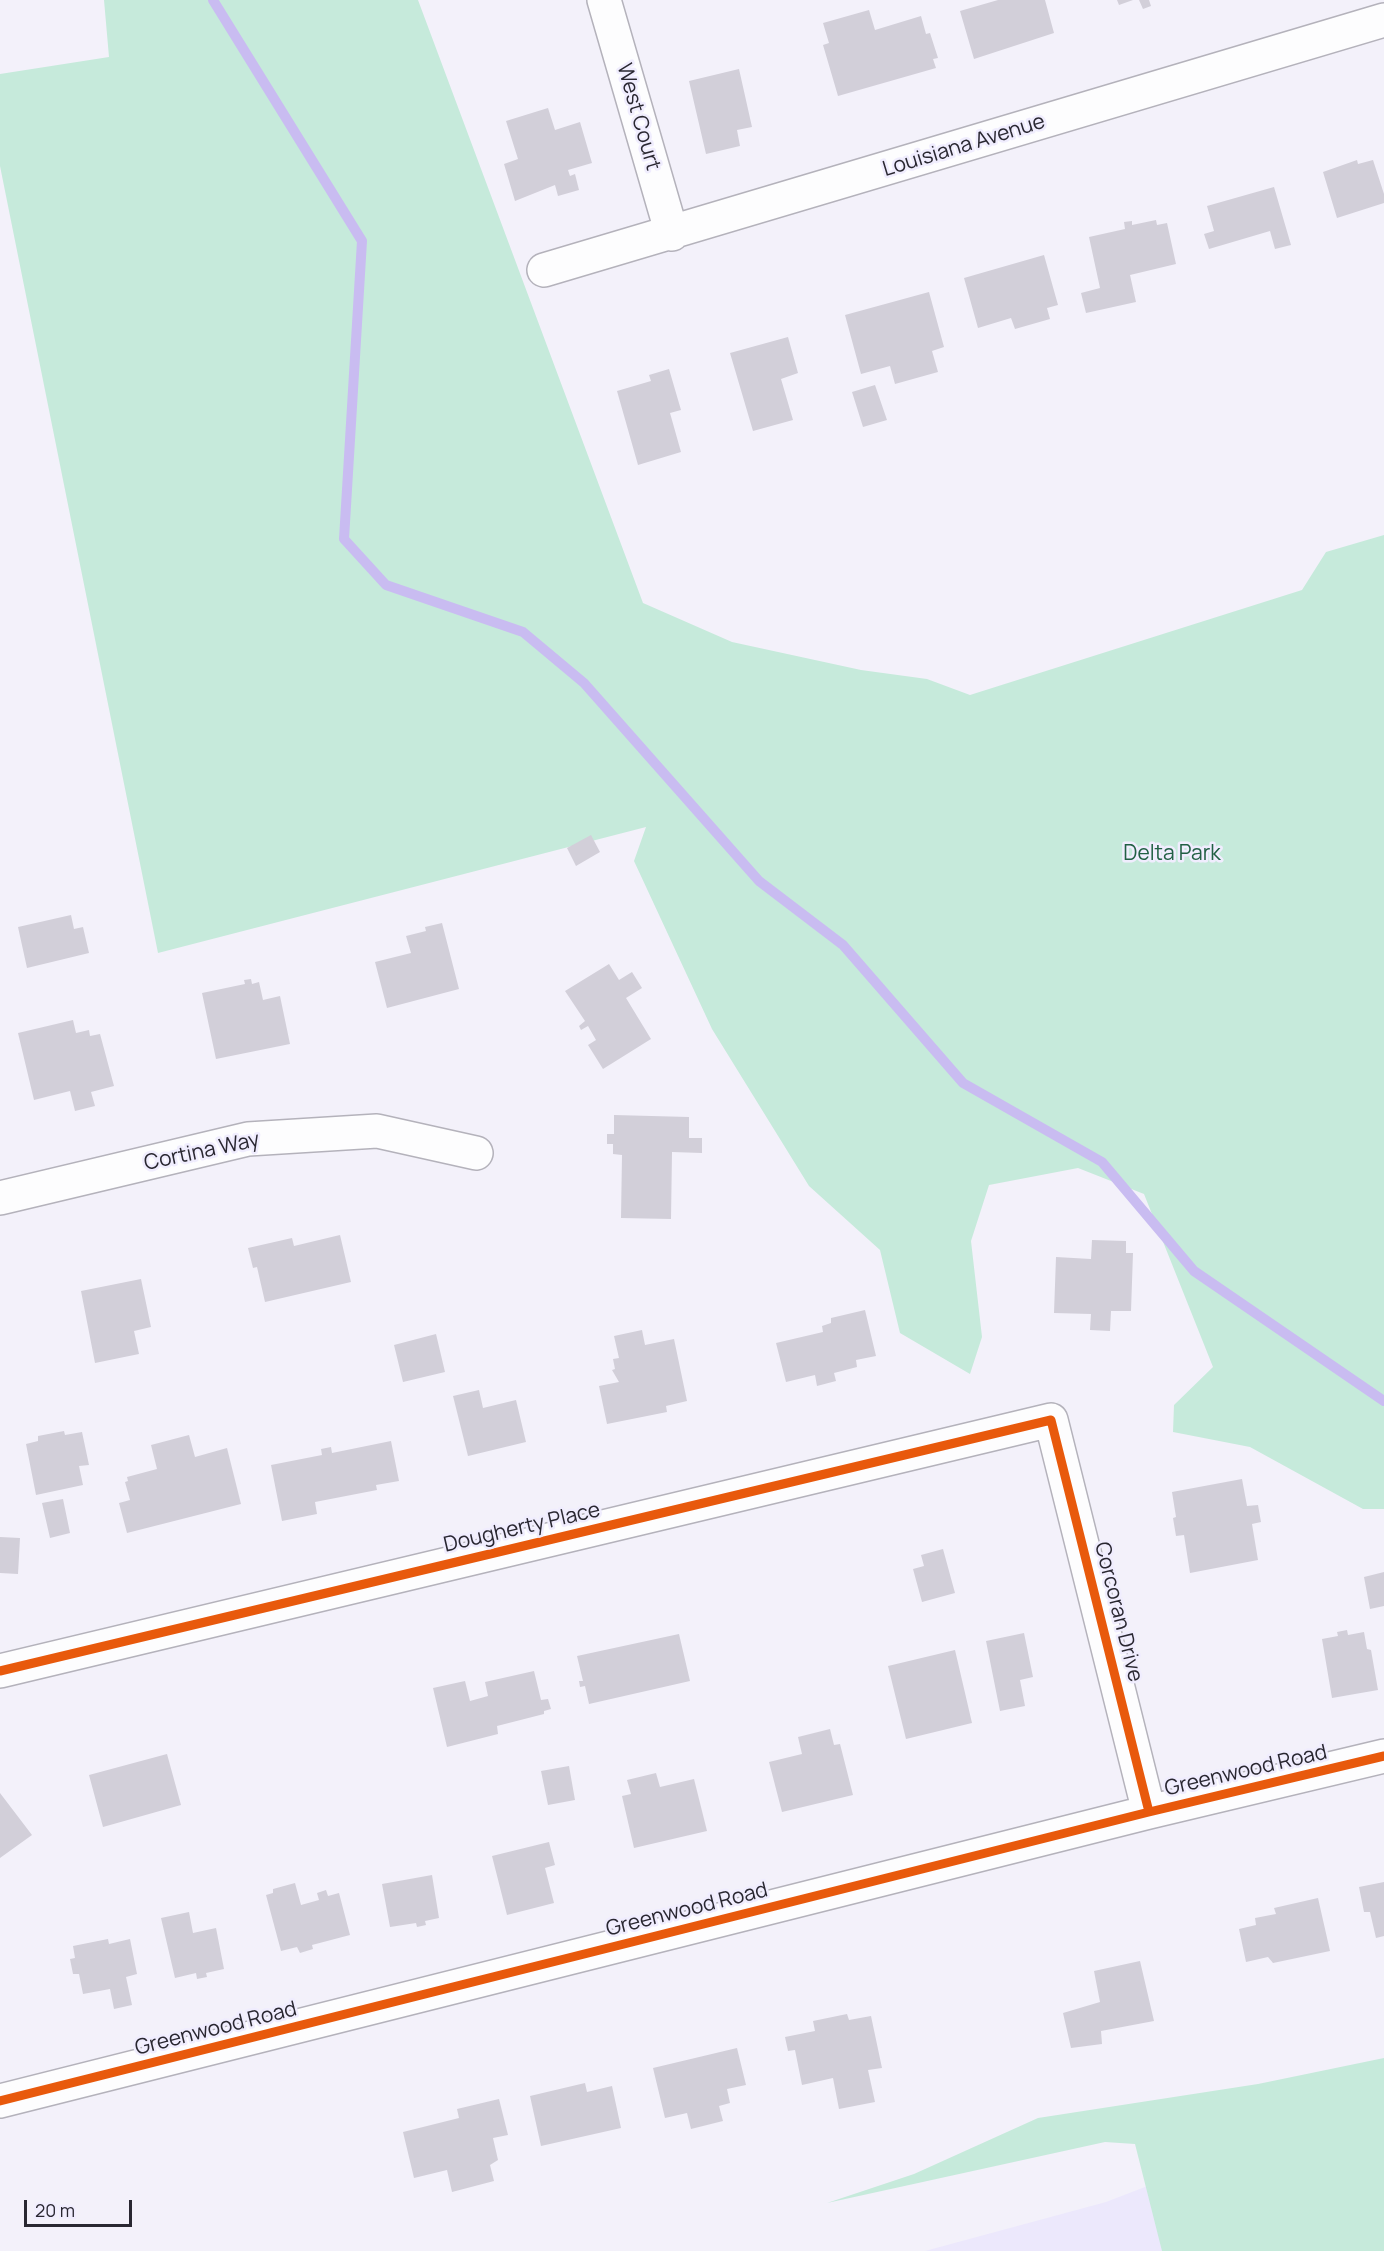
<!DOCTYPE html>
<html>
<head>
<meta charset="utf-8">
<style>
	body { margin:0 }
	#map { position:relative; width:1384px; height:2251px; overflow:hidden; background:#f3f1fa; font-family:Manrope,sans-serif }
	canvas { display:block }
	.scale { position:absolute; left:24px; top:2200px; width:108px; height:27px; box-sizing:border-box; border:3px solid #292731; border-top:0; padding-left:8px; font-size:18px; line-height:21px; white-space:nowrap; color:#292731; -webkit-text-stroke:4px #f0edfe; paint-order:stroke }
</style>
</head>
<body>
<div id="map">
<canvas width="1384" height="2251"></canvas>
<div class="scale">20 m</div>
</div>
<script>
const g = document.querySelector('canvas').getContext('2d');
g.lineJoin = 'round';
function fillPath(path, color) {
  g.fillStyle = color;
  g.fill(path, 'evenodd');
}
function strokePath(path, color, width, dash) {
  g.strokeStyle = color;
  g.lineWidth = width;
  g.lineCap = dash ? 'butt' : 'round';
  g.setLineDash(dash || []);
  g.stroke(path);
}
function drawText(font, color, halo, rows, align = 'center') {
  g.font = font + ' Manrope,sans-serif';
  g.lineWidth = 5;
  g.setLineDash([]);
  g.textBaseline = 'middle';
  g.strokeStyle = halo;
  g.fillStyle = color;
  for (const [text, x, y, turn = 0] of rows) {
    g.save();
    g.translate(x, y);
    g.rotate((+turn || 0) * Math.PI / 180);
    g.textAlign = isNaN(turn) ? turn : align;
    if (halo) g.strokeText(text, 0, 0);
    g.fillText(text, 0, 0);
    g.restore();
  }
}
fillPath(new Path2D(`
	M1384,2095V2251H925L1106,2202Z`), '#ece8fc');
fillPath(new Path2D(`
	M104,0H418L643,603L732,642L861,670L927,679L970,695L1302,590L1326,552L1384,535V1509H1363L1250,1447L1173,1432L1174,1405L1213,1367L1144,1194L1078,1168L989,1185L971,1241L982,1337L970,1374L900,1333L880,1250L809,1186L712,1029L634,861L646,827L158,953L0,166V74L109,57Z
	M1384,2058V2251H1162L1135,2144L1105,2142L827,2203L914,2174L1038,2118L1258,2084Z`), '#c6eadb');
strokePath(new Path2D(`
	M213,0L362,241L344,539L386,585L523,632L584,683L759,881L843,945L963,1083L1102,1162L1194,1271L1384,1401`), '#c9bcf1', 10);
fillPath(new Path2D(`
	M998,0H1045L1054,33L974,59L960,11Z
	M1117,0H1133L1119,5Z
	M1139,0H1149L1151,6L1143,9Z
	M869,10L875,30L921,16L926,34L930,33L938,58L933,59L936,68L838,96L823,45L829,43L823,23Z
	M739,69L752,127L737,130L740,146L706,154L689,81Z
	M548,108L555,130L580,122L592,163L568,170L570,176L575,174L579,190L558,196L555,185L515,201L504,164L518,159L506,121Z
	M1357,160L1358,164L1373,160L1384,194V203L1337,218L1323,172Z
	M1274,187L1291,245L1275,249L1270,231L1209,249L1204,234L1214,231L1207,206Z
	M1156,220L1157,225L1167,223L1176,264L1130,275L1136,302L1086,313L1081,293L1100,288L1089,237L1125,229L1124,222L1132,221V225Z
	M1044,255L1058,305L1047,308L1050,319L1015,329L1011,318L978,328L964,278Z
	M929,292L944,347L932,351L938,372L895,384L890,366L861,374L845,315Z
	M788,337L798,373L781,379L793,420L753,431L730,353Z
	M669,369L681,410L670,413L681,452L638,465L617,391L651,381L649,375Z
	M875,385L887,420L863,427L852,392Z
	M591,835L600,852L576,866L567,848Z
	M71,915L74,929L83,927L89,953L27,968L18,927Z
	M442,923L459,989L387,1008L375,962L411,953L406,936L426,931L425,927Z
	M609,964L619,980L632,972L642,988L626,998L651,1039L603,1069L588,1045L596,1040L588,1026L581,1030L579,1026L585,1021L565,991Z
	M251,979L252,984L259,982L263,1000L280,996L290,1044L216,1059L202,993L245,984L244,980Z
	M73,1020L76,1033L89,1030L90,1036L100,1034L114,1086L91,1092L95,1106L75,1111L70,1091L34,1100L18,1033Z
	M614,1115L689,1117V1138H702V1153L672,1152L671,1219L621,1218L622,1155L613,1154V1144H607V1134H614Z
	M340,1235L351,1282L265,1302L257,1267L253,1268L248,1248L292,1238L294,1246Z
	M1092,1240L1126,1241V1253H1133L1131,1311H1111L1110,1331L1090,1330L1091,1314L1054,1313L1056,1257L1091,1259Z
	M141,1279L151,1327L134,1331L139,1354L95,1363L81,1291Z
	M865,1310L876,1356L856,1360L857,1367L834,1373L836,1381L817,1386L815,1375L786,1382L776,1343L823,1332L822,1326L831,1323V1318Z
	M642,1330L645,1345L674,1339L687,1401L666,1406L667,1412L607,1424L599,1386L619,1382L612,1370L615,1369L613,1359L619,1358L614,1336Z
	M436,1334L445,1372L403,1382L394,1345Z
	M479,1390L483,1408L516,1400L526,1442L468,1456L453,1396Z
	M64,1431L65,1435L82,1432L89,1465L79,1466L83,1485L36,1495L26,1444L38,1441V1436Z
	M189,1435L195,1457L227,1448L241,1504L127,1533L119,1503L130,1500L125,1482L128,1481L127,1477L157,1469L151,1445Z
	M391,1441L399,1481L376,1485L377,1490L315,1502L317,1514L282,1521L271,1465L322,1455L321,1449L331,1447L332,1453Z
	M1242,1479L1247,1506L1258,1505L1261,1522L1252,1524L1258,1560L1190,1573L1184,1535L1176,1536L1173,1518L1176,1517L1172,1492Z
	M63,1499L70,1533L50,1538L42,1503Z
	M0,1537L20,1538L18,1574L0,1573Z
	M943,1549L955,1593L922,1602L913,1569L924,1566L921,1555Z
	M1384,1572V1606L1370,1609L1364,1577Z
	M1347,1630L1348,1635L1364,1632L1367,1649L1371,1650L1378,1690L1332,1698L1322,1639L1338,1636L1337,1632Z
	M1024,1633L1033,1677L1020,1680L1025,1706L1000,1711L986,1641Z
	M679,1634L690,1681L589,1704L585,1686L580,1687L579,1681H583L577,1656Z
	M955,1650L972,1723L906,1739L888,1666Z
	M534,1671L541,1700L548,1699L551,1709L544,1711V1714L497,1726L498,1734L447,1747L433,1688L465,1681L470,1701L488,1696L485,1682Z
	M830,1729L834,1745L840,1744L853,1795L782,1812L769,1762L802,1754L798,1737Z
	M167,1754L181,1805L103,1827L89,1775Z
	M569,1766L575,1800L548,1805L541,1771Z
	M656,1773L660,1787L694,1779L707,1831L634,1848L622,1796L631,1794L627,1780Z
	M0,1793L32,1835L0,1858Z
	M549,1842L555,1865L545,1868L554,1903L507,1915L492,1856Z
	M432,1875L439,1918L425,1921L426,1925L417,1927L416,1923L390,1927L382,1884Z
	M1384,1882V1936L1376,1938L1370,1912H1364L1359,1887Z
	M295,1883L301,1905L319,1900L317,1893L326,1890L328,1896L339,1893L350,1935L312,1945L313,1949L300,1953L297,1947L281,1951L266,1895L273,1893V1889Z
	M1318,1898L1330,1951L1273,1963L1268,1957L1246,1962L1239,1929L1256,1925L1255,1918L1276,1914L1274,1908Z
	M189,1912L193,1933L216,1928L224,1969L206,1973L207,1977L197,1979L196,1973L175,1978L161,1918Z
	M108,1939L109,1944L130,1939L137,1974L126,1977L132,2005L114,2009L110,1989L83,1994L79,1974H73L70,1959L75,1958L73,1946Z
	M1140,1961L1154,2021L1101,2031L1102,2044L1071,2048L1063,2013L1100,2002L1094,1971Z
	M847,2014L849,2020L871,2016L882,2068L868,2070L875,2102L839,2109L833,2078L802,2085L795,2050L788,2051L785,2037L815,2031L813,2021Z
	M737,2048L746,2085L727,2089L730,2103L719,2106L723,2121L691,2129L687,2113L665,2118L653,2068Z
	M585,2083L587,2092L612,2086L621,2128L541,2146L530,2096Z
	M499,2099L508,2135L493,2138L498,2160L490,2165L494,2181L452,2192L447,2170L414,2178L403,2132L459,2118L457,2109Z`), '#d2cfd9');
const street = new Path2D(`
	M604,0L672,234
	M544,270L1384,20
	M0,1198L248,1139L377,1131L476,1153
	M0,1671L1051,1420L1149,1812
	M0,2101L1149,1812L1384,1756`);
strokePath(street, '#b4b2bb', 36);
strokePath(street, '#fdfdfe', 33);
strokePath(new Path2D(`
	M0,1671L1051,1420L1149,1812
	M0,2101L1149,1812L1384,1756`), '#e8590c', 9);
drawText('21px', '#292731', '#f0edfe', [
	["West Court",638,117,74],
	["Louisiana Avenue",964,146,-17],
	["Cortina Way",202,1152,-12],
	["Dougherty Place",522,1528,-13],
	["Corcoran Drive",1118,1612,76],
	["Greenwood Road",1246,1771,-13],
	["Greenwood Road",687,1910,-14],
	["Greenwood Road",216,2029,-14]
]);
drawText('21px', '#216044', '#f0edfe', [
	["Delta Park",1172,854]
]);
</script>
</body>
</html>
